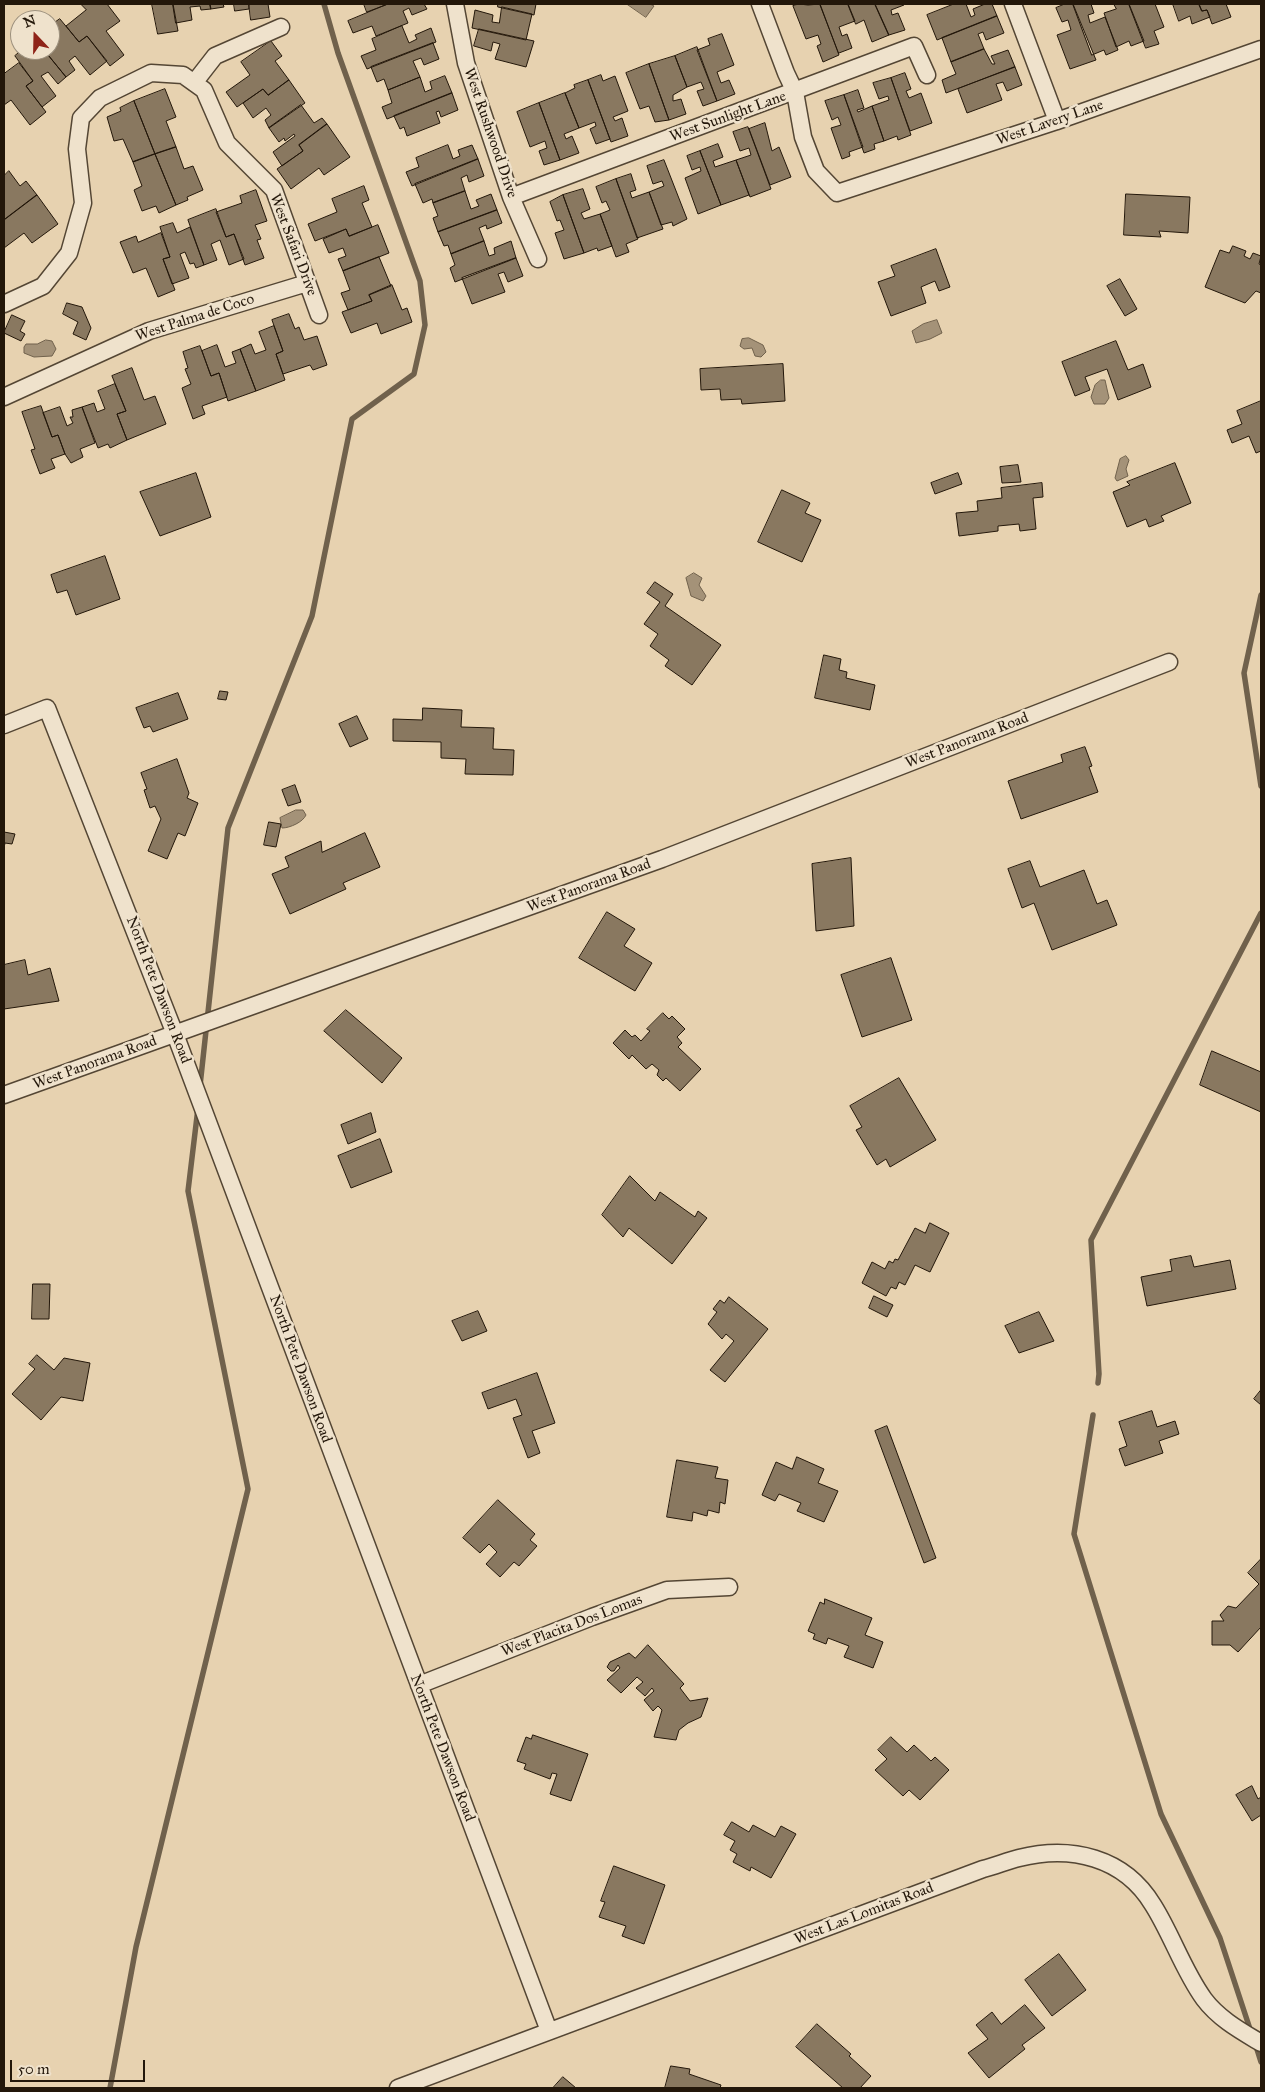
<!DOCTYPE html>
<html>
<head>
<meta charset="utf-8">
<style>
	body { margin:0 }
	#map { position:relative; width:1265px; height:2092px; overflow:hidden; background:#e7d2b0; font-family:"IM FELL Great Primer",serif }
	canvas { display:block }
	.frame { position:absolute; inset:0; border:5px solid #23170a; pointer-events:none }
	.north { position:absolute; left:10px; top:10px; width:50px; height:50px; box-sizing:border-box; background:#efe2cc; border:1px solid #9d917e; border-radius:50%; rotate:339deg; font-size:14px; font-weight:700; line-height:20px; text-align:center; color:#23170a }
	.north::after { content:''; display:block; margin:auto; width:18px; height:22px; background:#8f2418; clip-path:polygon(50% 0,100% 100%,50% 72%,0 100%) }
	.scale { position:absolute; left:10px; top:2060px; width:135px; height:22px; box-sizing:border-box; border:2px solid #23170a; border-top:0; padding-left:6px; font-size:15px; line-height:18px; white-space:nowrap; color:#23170a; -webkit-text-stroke:4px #efe2cc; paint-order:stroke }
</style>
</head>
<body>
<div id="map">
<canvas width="1265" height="2092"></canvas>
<div class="frame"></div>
<div class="north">N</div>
<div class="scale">50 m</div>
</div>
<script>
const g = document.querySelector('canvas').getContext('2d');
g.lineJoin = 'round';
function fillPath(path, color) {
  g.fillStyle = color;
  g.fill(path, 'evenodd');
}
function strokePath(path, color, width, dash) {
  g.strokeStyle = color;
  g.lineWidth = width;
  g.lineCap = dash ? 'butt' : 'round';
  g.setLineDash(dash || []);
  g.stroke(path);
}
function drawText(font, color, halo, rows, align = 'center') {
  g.font = font + ' "IM FELL Great Primer",serif';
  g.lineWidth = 5;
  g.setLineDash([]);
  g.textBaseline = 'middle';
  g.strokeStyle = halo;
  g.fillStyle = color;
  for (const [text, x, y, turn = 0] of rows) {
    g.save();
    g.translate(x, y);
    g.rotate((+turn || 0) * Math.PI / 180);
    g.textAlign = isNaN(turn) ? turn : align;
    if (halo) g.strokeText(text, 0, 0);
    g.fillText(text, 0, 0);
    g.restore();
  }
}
const water = new Path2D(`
	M627,4H650L654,6L646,17Z
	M937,320L942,333L930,339L916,343L912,331L923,324Z
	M749,338L763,345L766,352L761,357L755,356L752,348L744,349L740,346L742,339Z
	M46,340L52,341L56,349L52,356L34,357L24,353V347L26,344H37Z
	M1101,380H1105L1109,398L1105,404H1094L1091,397L1095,385Z
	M1126,456L1129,460L1126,469L1128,476L1117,481L1115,478L1120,459Z
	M694,573L702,578L699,585L706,596L703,601L691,596L686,578Z
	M296,810H303L306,815C303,822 290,828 282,828L280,818Z`);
fillPath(water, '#a49278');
strokePath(water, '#70614c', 1);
strokePath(new Path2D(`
	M1261,595L1244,673L1261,786
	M200,1086L228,828L312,616L352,419L414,374L425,325L420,281L338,53L324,4
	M1098,1383L1099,1374L1091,1240L1261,913
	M1093,1415L1074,1534L1161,1814L1220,1938L1251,2032
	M1255,2043L1261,2062
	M110,2088L136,1947L248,1489L188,1191L198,1108`), '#70614c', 5.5);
const building = new Path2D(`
	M81,4H107L120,21L106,31L124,55L110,66L87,36L79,42L66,26L86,10Z
	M152,4H173L178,31L158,34Z
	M173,4H210L211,9L201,10L200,6L190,7L192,20L176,23Z
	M210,4H223L224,7L211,9Z
	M234,4H249V9L235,11Z
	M249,4H268L270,17L251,20Z
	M364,4H388L367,12Z
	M388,4H424L427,9L412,15L409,8L403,11L408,23L376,36L372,26L353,33L348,21Z
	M498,4H536L534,15L498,7Z
	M799,4L808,5L820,4L839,55L823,62L817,46L821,44L818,35L806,39L793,6Z
	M820,4H848L855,21L839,27L842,36L847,34L852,48L839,53Z
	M848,4H875L889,35L872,42L864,20L856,24Z
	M875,4H903L904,5L891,10L892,15L898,13L905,30L889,35Z
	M954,4H966L971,17L975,15L973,9L985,4H992L997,16L937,40L927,15Z
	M1065,4H1073L1096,60L1070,69L1057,35L1071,30L1068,20L1062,22L1056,8Z
	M1073,4H1091L1094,13L1088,15L1090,23L1105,17L1118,50L1106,55L1104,50L1092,55Z
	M1114,4H1129L1144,41L1131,46L1129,41L1116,47L1104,13L1116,9Z
	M1129,4H1155L1164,27L1154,31L1159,44L1146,48Z
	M1173,4H1199L1202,11L1207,10L1210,17L1192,24L1190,16L1179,21Z
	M1199,4H1226L1231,17L1212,24L1207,10L1202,11Z
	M502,7L532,14L526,40L472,28L475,10L493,15L492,22L499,23Z
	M997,16L1004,33L986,40L983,32L978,34L984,49L951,62L942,38Z
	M60,19L79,42L87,36L107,61L90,75L75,56L69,61L75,70L66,77L44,50H50V26Z
	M402,26L409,43L417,39L415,35L431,28L436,42L367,69L361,56L376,50L372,39Z
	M479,29L534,41L526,67L495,59L500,44L493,42L491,51L474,46Z
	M722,34L734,65L717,72L721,83L729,80L735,94L717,101L697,50L710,45L708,39Z
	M271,41L282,56L275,61L289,80L268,95L263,89L237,107L226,92L250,75L241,62Z
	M433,43L439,59L424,65L421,58L413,61L420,77L388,90L384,79L377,82L371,67Z
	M697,47L717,101L703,106L697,91L704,89L701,82L687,87L675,56Z
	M984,49L992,64H995L991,56L1008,50L1015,67L946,93L942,80L956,74L951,62Z
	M22,50H44L66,77L58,84L48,72L41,76L56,96L42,107L26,86L33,81L15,56Z
	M675,56L687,87L673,95V101L681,99L686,114L669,120L649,64Z
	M19,63L33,81L26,86L46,112L30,125L11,100L4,105V74Z
	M649,64L669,120L655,122L649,106L640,109L626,73Z
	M1015,67L1022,85L1007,91L1003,82L996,84L1002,100L967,113L958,89Z
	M905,73L911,89L906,91L909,98L921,93L932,123L910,131L891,78Z
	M601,75L603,81L615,76L628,111L613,117L615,121L622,118L628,136L611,142L588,80Z
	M445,76L452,93L387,119L382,107L392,103L388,90L420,77L425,92L432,89L430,82Z
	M891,78L911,135L898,140L897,136L884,141L872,106L889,100L888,96L879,99L873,83Z
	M289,80L305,103L269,128L265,120L271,115L266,108L253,118L243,103L263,89L268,95Z
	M588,80L610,139L596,144L590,129L596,126L595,122L579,128L565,93L575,88L574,85Z
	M165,89L176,117L166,121L176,147L155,154L134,101Z
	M858,90L864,108L857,110L858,112L872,106L884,141L874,144L875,149L864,153L844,95Z
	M452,93L458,110L441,117L439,111L436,112L440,123L407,136L404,127L400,129L394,116Z
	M565,93L579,128L564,134L566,139L572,136L579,153L560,160L539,103Z
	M844,95L863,147L849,152L850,156L842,159L831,128L841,125L838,117L832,120L825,101Z
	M134,101L155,154L133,162L123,139L114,141L107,117L121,111L120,108Z
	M539,103L560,160L544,165L539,151L547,148L545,141L530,147L517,112Z
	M301,105L314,123L322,118L327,124L299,145L303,151L282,166L273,152L295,136L294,134L285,141L284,138L279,142L269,128Z
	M765,123L772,151L779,147L791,177L770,185L749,129Z
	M327,124L350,157L324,175L319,168L291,189L277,169L303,151L299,145Z
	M748,127L771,189L750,197L736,160L751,155L749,148L740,151L733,132Z
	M718,144L723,157L713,161L715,167L736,160L749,195L721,205L700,151Z
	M448,145L453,159L460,156L458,150L472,145L478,159L412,186L406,172L419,167L416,158Z
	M176,147L184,169L193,166L203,190L187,197L188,200L176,205L155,154Z
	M700,151L721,205L698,214L685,178L701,171L700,167L692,170L687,156Z
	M155,154L176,205L159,213L156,206L142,211L134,190L142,186L133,162Z
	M478,159L484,176L469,182L467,175L461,178L465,191L433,203L432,199L423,203L415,184Z
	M664,160L687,219L673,226L672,222L661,225L649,192L664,186L662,181L653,184L647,166Z
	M9,171L20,186L26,181L37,195L4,220V176Z
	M631,174L636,190L630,192L632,198L649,192L663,229L637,238L616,179Z
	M616,179L638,239L626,244L629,252L616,257L600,214L610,210L606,201L602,203L596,187Z
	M364,186L369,200L362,203L372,227L349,236L346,229L315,241L308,224L337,212L332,199Z
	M583,189L590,209L581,213L584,219L600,214L612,246L598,251L597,248L584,253L563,195Z
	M256,190L267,221L255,225L261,239L257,240L264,258L245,265L234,234L226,237L216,212L242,203L240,196Z
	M465,191L471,209L479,206L476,200L491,194L497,210L438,232L433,218L438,216L433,203Z
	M1126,194L1190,197L1188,233L1159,231L1161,237L1124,235Z
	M37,195L58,224L32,243L24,233L4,248V220Z
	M563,195L584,253L564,259L555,233L564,230L560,220L557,221L550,202Z
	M216,209L226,237L234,234L244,259L229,265L220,240L211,244L217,260L204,265L188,220Z
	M497,210L502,223L487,229L486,225L479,228L484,241L451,254L448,245L444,246L438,232Z
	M173,223L177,233L190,227L204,265L196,268L194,263L190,264L185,252L180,254L189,278L172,284L163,259L170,257L160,227Z
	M378,225L389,253L343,271L338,259L346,256L343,248L329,253L323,239L346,229L349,236Z
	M161,233L170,257L163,259L175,290L158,297L146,268L133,273L120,242L136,236L138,242Z
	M484,241L489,256L495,254L494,248L511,241L516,258L455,282L450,268L455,265L451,254Z
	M1233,246L1246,251L1244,256L1250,259L1253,253L1261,256L1259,264L1261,265V293L1256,291L1245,303L1205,287L1220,250L1229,253Z
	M936,249L950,287L939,291L935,281L921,287L926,303L891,316L878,282L895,276L891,266Z
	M379,257L391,286L369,295L372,301L348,310L341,293L350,290L343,271Z
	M516,258L523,276L508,282L504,272L498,274L505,292L472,304L462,278Z
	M1120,279L1137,309L1125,316L1107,286Z
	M392,285L402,310L407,308L412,322L381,334L377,323L351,333L342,312L372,301L369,295Z
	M67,303L82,307L91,328L86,340L73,334L78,322L63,314Z
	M289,314L295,329L299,327L304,340L317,336L327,365L313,370L310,365L283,374L276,354L283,351L272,320Z
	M12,315L25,321L20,331L25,334L21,341L4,333Z
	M274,326L283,351L276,354L285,380L256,391L240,349L251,344L255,354L266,350L259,332Z
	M1116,341L1128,370L1143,364L1151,387L1118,400L1107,369L1085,377L1090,390L1075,396L1062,362Z
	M217,345L225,367L236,363L232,352L240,349L256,391L228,401L219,373L211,376L202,351Z
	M200,346L211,376L219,373L227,397L202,406L205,414L193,419L182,388L191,384L185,369L188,368L183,352Z
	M783,364L785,401L742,404L741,399L721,400L720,389L701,390L700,369Z
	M132,368L144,400L155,396L166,424L127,440L117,414L126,411L112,376Z
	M115,384L126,411L117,414L127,440L110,448L108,444L98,448L82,407L94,403L97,412L105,409L98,391Z
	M1261,401V451L1256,453L1249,436L1232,443L1227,430L1242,424L1237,411Z
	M41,406L52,437L58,435L65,454L51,459L55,468L40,474L31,450L35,449L22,412Z
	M60,407L67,426L73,423L70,417H73L72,410L82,407L95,443L80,449L83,457L71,463L65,454L58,435L52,437L43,413Z
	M1175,463L1191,503L1161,516L1164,521L1149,527L1146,519L1127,527L1113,492L1130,485L1127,482Z
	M1018,465L1021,482L1002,483L1000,467Z
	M196,473L211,517L160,536L140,492Z
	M958,473L962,484L935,494L931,483Z
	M1042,483L1043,497L1033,498L1036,529L1020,531L1019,524L998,526V531L959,536L956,513L978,511L977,501L1002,498L1001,488Z
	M782,490L810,503L805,513L821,520L802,562L758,542Z
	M105,556L120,599L76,615L67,590L57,593L51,575Z
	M655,582L673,594L665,606L721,645L692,685L665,666L669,660L650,646L658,634L644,624L660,602L647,593Z
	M824,655L841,659L839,670L847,672L846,678L875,685L870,710L815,698Z
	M220,691L228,692L226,700L218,699Z
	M178,693L188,719L153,732L150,726L144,728L136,708Z
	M423,708L462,710L461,727L494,728L493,749L514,750L513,775L465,774L466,759L441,758V742L393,741V719L422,720Z
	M357,716L368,739L350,747L339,724Z
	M1085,747L1092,766L1089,767L1098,792L1021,819L1008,781L1063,762L1061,755Z
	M177,759L189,793L187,798L198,803L185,836L178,833L167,859L148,851L161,819L155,806L150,808L144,790L147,789L141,773Z
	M295,785L301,802L288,806L282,790Z
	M269,822L281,824L276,847L264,845Z
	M4,832L15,834L12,844L5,843L4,848Z
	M365,833L380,867L343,883L346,889L290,914L272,874L289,867L285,857L321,841L322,852Z
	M851,858L854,926L816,931L812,864Z
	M1030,861L1040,887L1084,870L1097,904L1107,900L1117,925L1052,950L1034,903L1022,908L1008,869Z
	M607,912L635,929L624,946L652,963L635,991L579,958Z
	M891,958L912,1020L862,1037L841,975Z
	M25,960L28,975L50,968L59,1001L4,1009V965Z
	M346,1010L402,1058L382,1083L324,1031Z
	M663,1013L669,1019L672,1016L685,1029L677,1037L682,1043L678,1047L701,1069L680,1091L666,1078L663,1081L657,1075L659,1070L652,1064L646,1069L632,1055L629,1059L613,1043L625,1030L632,1037L635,1035L641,1041L650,1031L647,1029Z
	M1212,1051L1261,1072V1112L1200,1085Z
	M899,1078L936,1140L890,1167L886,1159L877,1165L856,1130L862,1127L850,1106Z
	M371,1113L376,1132L348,1144L341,1125Z
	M380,1139L392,1172L351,1188L338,1156Z
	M630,1176L655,1201L660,1192L695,1217L698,1211L707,1218L672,1264L629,1228L623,1237L602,1215Z
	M930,1223L949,1233L930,1272L915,1265L905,1285L899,1282L896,1289L891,1287L886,1296L862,1283L872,1262L885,1269L889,1261L893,1263L895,1259L898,1260L915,1228L925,1233Z
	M1191,1256L1194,1267L1230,1260L1236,1289L1147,1306L1141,1277L1172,1271L1170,1260Z
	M33,1284H50L49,1319H32Z
	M874,1296L893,1305L887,1317L869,1308Z
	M729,1297L768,1329L725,1382L710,1370L734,1341L726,1334L722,1339L708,1324L717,1312L713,1309L720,1300L724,1303Z
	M478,1311L487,1331L462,1341L452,1321Z
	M1039,1312L1054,1341L1019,1353L1005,1326Z
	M37,1355L54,1370L64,1358L90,1363L83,1401L61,1397L41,1420L12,1394L35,1369L29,1364Z
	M537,1373L555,1423L532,1431L540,1453L528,1458L513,1418L522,1415L516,1399L488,1409L482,1393Z
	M1261,1390V1405L1254,1399Z
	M1152,1411L1157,1427L1175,1421L1179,1434L1159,1441L1163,1453L1125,1466L1119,1449L1127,1446L1119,1422Z
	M887,1426L936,1558L924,1563L875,1431Z
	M797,1457L824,1469L818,1483L838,1491L824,1522L797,1511L801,1503L779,1494L775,1501L762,1495L776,1462L792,1469Z
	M677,1460L718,1467L715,1478L728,1480L725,1504L720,1502L719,1513L708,1510L707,1516L693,1512L692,1521L667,1517Z
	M498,1500L535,1534L530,1540L537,1546L519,1566L514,1562L500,1577L486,1564L497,1552L489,1544L480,1553L463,1538Z
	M1261,1559V1627L1238,1652L1230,1645H1212V1621H1224L1220,1615L1228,1606L1236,1608L1259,1584L1248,1573Z
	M825,1599L872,1618L865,1635L883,1642L873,1668L844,1657L849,1646L828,1638L826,1644L813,1639L815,1634L808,1631L820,1602L824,1604Z
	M648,1645L684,1684L680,1688L690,1701L708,1698L701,1717L688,1723L679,1730L676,1740L654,1737L662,1710L658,1706L653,1711L644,1700L654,1691L652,1688L645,1696L636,1688L643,1682L637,1677L621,1693L607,1680L620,1668L618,1665L614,1671H611L607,1667L610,1662L629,1653L635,1658Z
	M533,1735L588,1754L571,1801L550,1794L557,1774L552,1773L550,1779L524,1769L526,1764L517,1761L526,1737L531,1739Z
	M891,1737L907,1752L914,1745L931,1761L935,1757L949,1770L920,1800L909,1790L903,1796L875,1770L887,1759L878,1750Z
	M1252,1786L1258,1799L1261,1797V1815L1252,1821L1236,1795Z
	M732,1822L749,1832L753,1825L775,1837L781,1826L796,1834L771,1878L751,1867L750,1871L733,1862L737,1854L730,1850L735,1841L724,1835Z
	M614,1866L665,1885L644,1944L622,1936L626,1926L599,1917L605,1902L601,1901Z
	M1059,1954L1086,1990L1052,2016L1025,1980Z
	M1025,2005L1045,2028L1022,2045L1025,2049L989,2078L968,2053L988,2039L976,2025L992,2012L1001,2024Z
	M817,2024L851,2054L849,2056L871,2076L860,2088H843L796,2047Z
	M671,2066L690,2069L689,2074L721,2085L720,2088H665Z
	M563,2077L576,2088H553Z`);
fillPath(building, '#897860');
strokePath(building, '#23170a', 1);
const minor = new Path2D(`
	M455,4L466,63L511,197L538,259
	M760,4L786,73L795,92L803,137L816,171L837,193L1057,121L1261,49
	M1013,4L1057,121
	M194,83L215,56L281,27
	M511,197L914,46L927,75
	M4,304L43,286L69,253L83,203L77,149L81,118L100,98L151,73L183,75L204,90L227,143L274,190L319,315
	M4,397L149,331L307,283
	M4,725L47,708L175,1034L549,2031
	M4,1095L662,859L1169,662
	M419,1685L592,1617L667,1590L729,1587
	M398,2088L983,1869C995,1866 1007,1861 1019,1858C1071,1845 1124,1857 1153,1905C1172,1935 1183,1970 1204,1999C1219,2019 1241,2031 1261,2043`);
strokePath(minor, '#544634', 19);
strokePath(minor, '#efe2cc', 16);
drawText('15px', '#23170a', '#efe2cc', [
	["West Sunlight Lane",728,117,-20],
	["West Lavery Lane",1050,123,-19],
	["West Rushwood Drive",490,133,71],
	["West Safari Drive",293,245,69],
	["West Palma de Coco",195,318,-18],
	["West Panorama Road",967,741,-21],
	["West Panorama Road",589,886,-20],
	["North Pete Dawson Road",158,990,69],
	["West Panorama Road",95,1063,-20],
	["North Pete Dawson Road",300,1369,70],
	["West Placita Dos Lomas",572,1626,-21],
	["North Pete Dawson Road",442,1748,69],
	["West Las Lomitas Road",864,1914,-21]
]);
</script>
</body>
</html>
